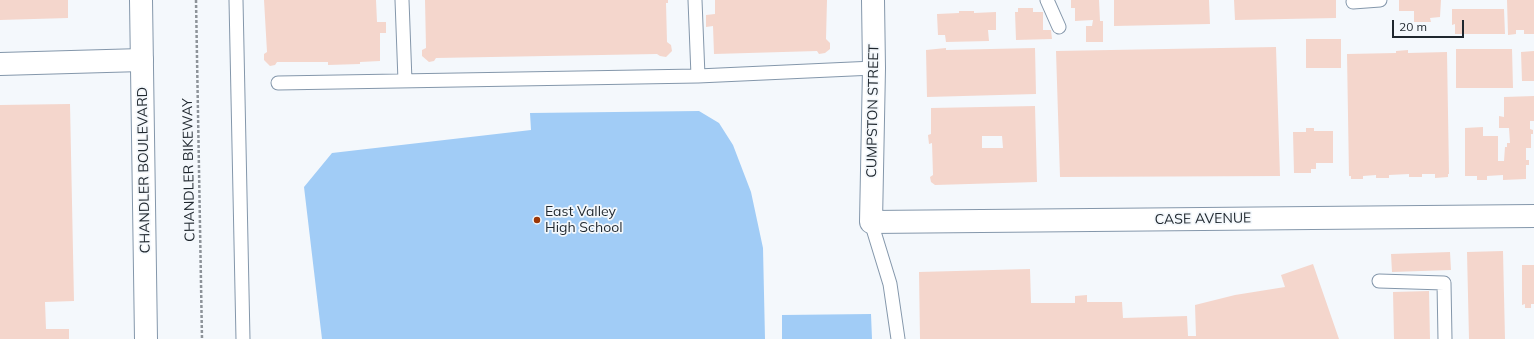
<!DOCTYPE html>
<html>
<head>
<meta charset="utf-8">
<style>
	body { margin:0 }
	#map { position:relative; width:1534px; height:339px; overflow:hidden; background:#f4f8fc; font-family:Mulish,sans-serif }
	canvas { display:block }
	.scale { position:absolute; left:1392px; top:20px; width:72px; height:18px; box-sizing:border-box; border:2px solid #1f272e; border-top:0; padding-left:5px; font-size:12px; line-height:14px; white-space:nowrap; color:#1f272e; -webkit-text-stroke:3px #f4f8fc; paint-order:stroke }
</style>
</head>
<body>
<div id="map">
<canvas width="1534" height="339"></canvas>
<div class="scale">20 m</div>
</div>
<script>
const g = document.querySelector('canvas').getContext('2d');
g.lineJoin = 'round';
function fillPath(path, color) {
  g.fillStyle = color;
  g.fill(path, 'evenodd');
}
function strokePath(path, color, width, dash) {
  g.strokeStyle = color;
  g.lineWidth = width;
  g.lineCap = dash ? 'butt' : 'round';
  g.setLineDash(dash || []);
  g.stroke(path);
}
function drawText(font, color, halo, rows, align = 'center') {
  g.font = font + ' Mulish,sans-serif';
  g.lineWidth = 3.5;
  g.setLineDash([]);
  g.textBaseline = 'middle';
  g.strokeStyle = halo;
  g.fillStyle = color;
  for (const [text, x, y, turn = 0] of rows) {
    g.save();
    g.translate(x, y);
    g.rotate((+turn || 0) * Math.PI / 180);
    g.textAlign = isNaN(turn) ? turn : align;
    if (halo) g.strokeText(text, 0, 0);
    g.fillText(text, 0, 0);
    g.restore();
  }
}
fillPath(new Path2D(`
	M699,111L719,123L733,145L751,192L763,248L765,339H322L304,187L332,153L531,130L530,113Z
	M871,314L872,339H782V315Z`), '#a1ccf6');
fillPath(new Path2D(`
	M0,0H68V18L0,20Z
	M264,0H376L377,22H386V33H380V61L360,62V64L328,65V62H277L275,65L270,66L264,60V54L267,52Z
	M425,0H668V3H666L667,42L671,45L672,51L666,57L660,56L657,54L436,58L434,61L429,62L422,56V50L426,48Z
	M715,0H827L826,39L830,43V49L825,53L819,54L817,51L714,54L713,26L706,27V15L715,14Z
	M1071,0H1099L1100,21H1103V42H1086V26H1092L1093,20L1075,21V8H1071Z
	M1114,0H1209L1210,24L1114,26Z
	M1234,0H1336V18L1235,20Z
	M1399,0H1441L1440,17L1430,18L1431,22H1414V11H1399Z
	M1507,0H1534V34H1524V30H1516V34L1508,35Z
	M1018,8H1033V12H1043V30H1051L1052,39L1016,40L1015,12H1018Z
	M1452,9H1504L1505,34H1455V24L1452,25Z
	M959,11H974V13L996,12V30H988L989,41L946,42L945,35H938L937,14L959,13Z
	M1306,39H1341V68H1306Z
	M1276,47L1280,176L1060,177L1056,51Z
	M946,48V50L1035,48L1036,94L927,97L926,50Z
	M1456,49H1512L1513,88H1456Z
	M1408,50V53L1447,52L1449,174H1448V177L1435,178V174H1422V177H1409V174L1389,175V178H1376V175L1363,176V179H1351V176H1349L1347,54L1396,53V51Z
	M1534,51V81H1522L1521,52Z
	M1534,96V121H1530V129L1533,130V134H1531V148H1526V160H1529V165H1526V179L1503,180V175L1487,176V180H1477V176H1465V128L1483,127V136H1498V161H1504L1505,147H1507V143H1510L1509,128H1499V116L1504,117V97Z
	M70,104L74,301L45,302L46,329H69V339H0V105Z
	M1035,106L1037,182L935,185L931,182L930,177L933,175L932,143L929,144L928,135L931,134V108ZM982,136H1002L1003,148H982Z
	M1306,128H1314V131H1333V163H1316V169H1311V173H1294L1293,132H1306Z
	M1503,251L1505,339H1469L1467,252Z
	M1450,252L1451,270L1392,272L1391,254Z
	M1313,264L1339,339H920L919,272L1030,269L1031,303H1075V296L1087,295V302H1122L1123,318L1187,316L1188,336H1196L1195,305L1235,295L1285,287L1281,275Z
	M1522,265H1534V304H1531V308H1525V304L1522,305Z
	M1429,291L1430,339H1394L1393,292Z`), '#f4d6cc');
const service = new Path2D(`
	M236,0L243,339
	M402,0L405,81
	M695,0L698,76
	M1047,0L1059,27
	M1353,2L1380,0
	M278,83L698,76L874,68
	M871,222L890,284L898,339
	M1379,281L1444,283L1445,339`);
const minor = new Path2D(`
	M873,0L874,68L871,222L1534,216
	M0,64L142,60`);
const tertiary = new Path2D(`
	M141,0L146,339`);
strokePath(service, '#8497ab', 15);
strokePath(minor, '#8497ab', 24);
strokePath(tertiary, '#8497ab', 24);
strokePath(new Path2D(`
	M196,0L202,339`), '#8d9399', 2.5, [3, 2]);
strokePath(service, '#fff', 13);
strokePath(minor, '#fff', 22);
strokePath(tertiary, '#fff', 22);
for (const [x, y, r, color] of [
	[537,220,4,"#9c3707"]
]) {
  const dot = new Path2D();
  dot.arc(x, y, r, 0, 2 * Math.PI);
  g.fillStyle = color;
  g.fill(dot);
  strokePath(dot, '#f4f8fc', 1.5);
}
drawText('14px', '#1f272e', '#f4f8fc', [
	["CUMPSTON STREET",873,111,-89],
	["CHANDLER BOULEVARD",144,170,-91],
	["CHANDLER BIKEWAY",189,170,-91],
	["CASE AVENUE",1203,219,-1]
]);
drawText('14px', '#1f272e', '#f4f8fc', [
	["East Valley",545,212],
	["High School",545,228]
], 'left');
</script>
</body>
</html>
